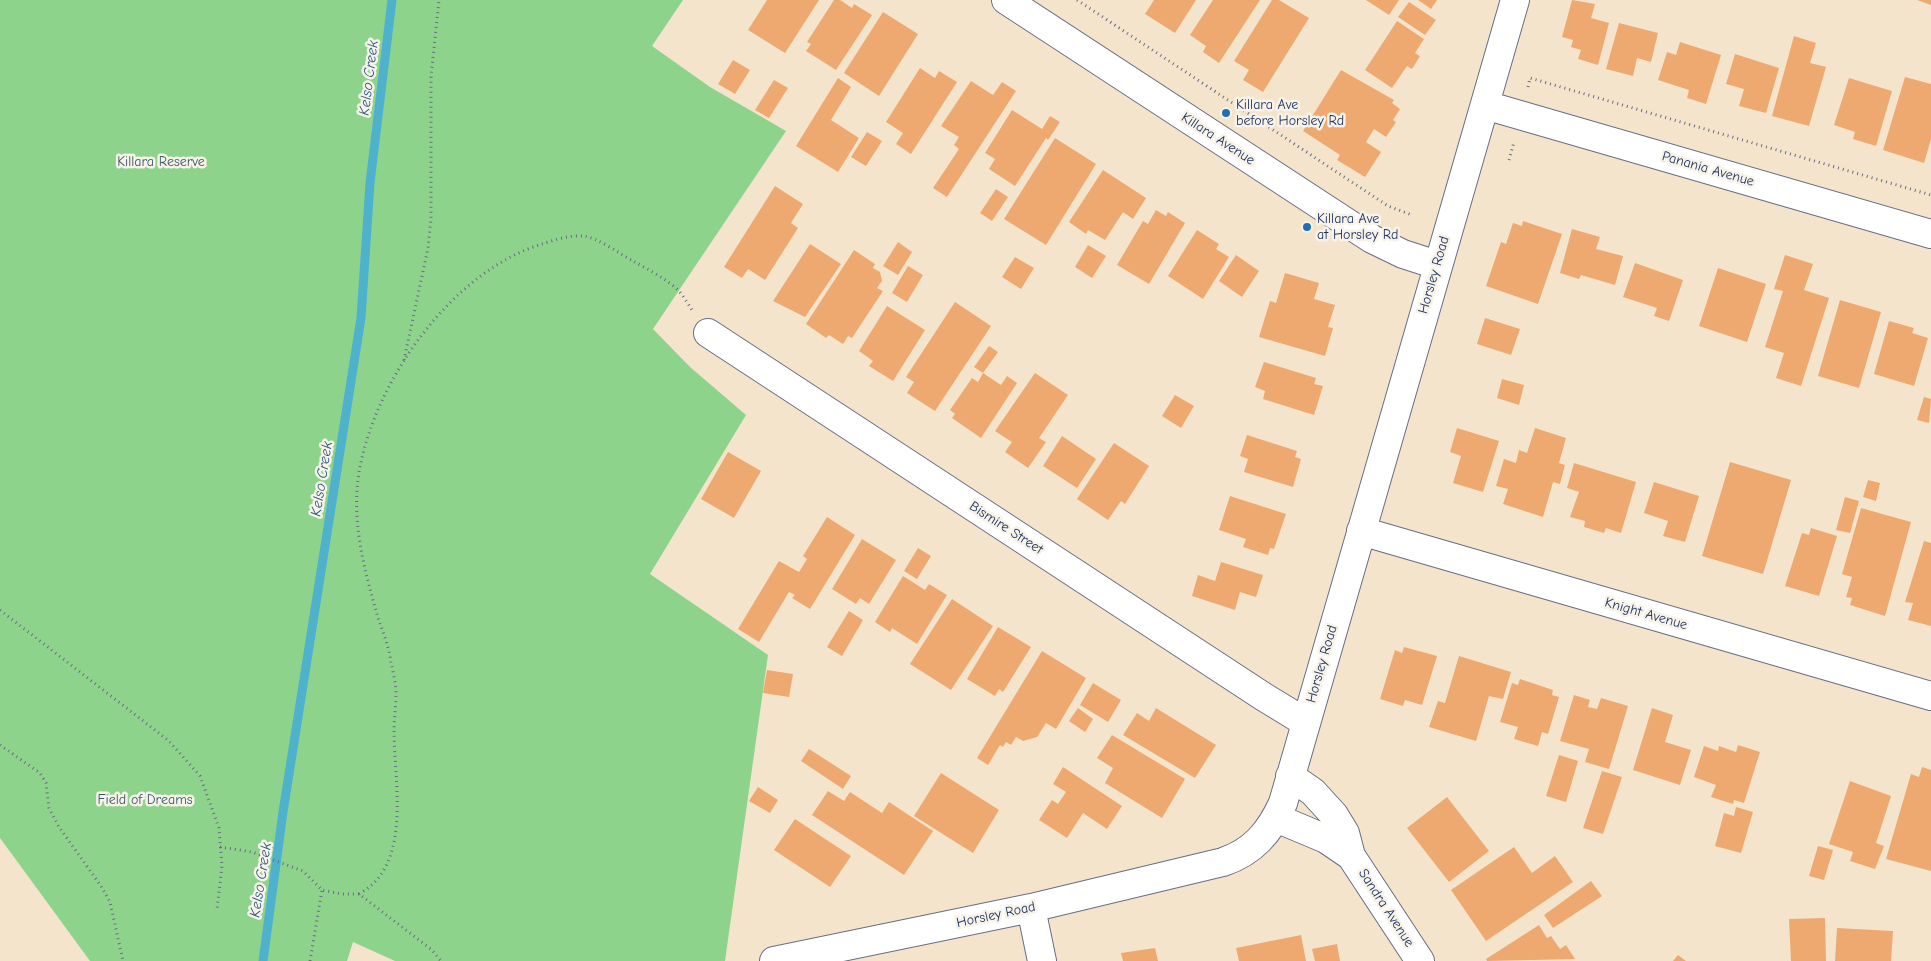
<!DOCTYPE html>
<html>
<head>
<meta charset="utf-8">
<style>
	body { margin:0 }
	canvas { display:block; background:#f5e4cc }
</style>
</head>
<body>
<canvas width="1931" height="961"></canvas>
<script>
const g = document.querySelector('canvas').getContext('2d');
g.lineJoin = 'round';
function fillPath(path, color) {
  g.fillStyle = color;
  g.fill(path, 'evenodd');
}
function strokePath(path, color, width, dash) {
  g.strokeStyle = color;
  g.lineWidth = width;
  g.lineCap = dash ? 'butt' : 'round';
  g.setLineDash(dash || []);
  g.stroke(path);
}
function drawText(font, color, halo, rows, align = 'center') {
  g.font = font + ' "Comic Neue",sans-serif';
  g.lineWidth = 5;
  g.setLineDash([]);
  g.textBaseline = 'middle';
  g.strokeStyle = halo;
  g.fillStyle = color;
  for (const [text, x, y, turn = 0] of rows) {
    g.save();
    g.translate(x, y);
    g.rotate((+turn || 0) * Math.PI / 180);
    g.textAlign = isNaN(turn) ? turn : align;
    if (halo) g.strokeText(text, 0, 0);
    g.fillText(text, 0, 0);
    g.restore();
  }
}
fillPath(new Path2D(`
	M0,0H683L652,46L710,87L786,131L653,329L690,367L746,415L650,574L768,655L725,961H395L353,942L347,961H90L0,838Z`), '#8ed38c');
strokePath(new Path2D(`
	M263,961L283,812L361,318L370,183L392,0`), '#4eb2cd', 9);
fillPath(new Path2D(`
	M767,0H819L785,53L748,30Z
	M834,0H840L852,8L854,4L872,15L836,70L806,51L811,44L807,42Z
	M1154,0H1196L1175,33L1145,14Z
	M1213,0H1260L1219,63L1203,52L1206,46L1190,35Z
	M1272,0H1279L1309,18L1263,92L1243,80L1249,70L1234,61Z
	M1366,0H1399L1389,15Z
	M1418,0H1437L1431,9Z
	M1572,0L1595,4L1591,18L1609,23L1598,65L1578,59L1581,50L1571,47L1573,40L1562,37Z
	M1917,0H1931V5Z
	M1409,2L1436,20L1425,35L1398,17Z
	M883,12L918,34L879,96L844,73Z
	M1397,21L1424,39L1415,53L1420,56L1412,69L1407,66L1392,88L1365,70Z
	M1619,23L1658,33L1651,62L1637,58L1633,76L1606,69Z
	M1794,36L1816,43L1810,63L1826,67L1809,126L1772,116Z
	M1680,42L1721,55L1706,104L1687,98L1689,90L1658,80L1667,52L1676,55Z
	M1735,54L1779,68L1766,113L1739,106L1744,89L1726,84Z
	M733,60L750,70L735,94L718,84Z
	M920,68L935,78L939,71L957,82L911,154L896,144L903,133L886,122Z
	M1341,70L1394,100L1392,103L1400,109L1393,120L1396,122L1386,137L1374,129L1366,142L1381,152L1365,177L1337,160L1340,155L1303,131Z
	M1905,77L1931,84V139L1924,163L1883,150Z
	M838,78L851,87L831,120L859,138L838,172L796,146Z
	M1849,78L1892,91L1876,146L1853,139L1855,132L1834,125Z
	M774,80L788,88L769,118L755,110Z
	M971,81L993,95L1002,82L1016,91L947,197L933,188L959,149L954,145L959,137L941,126Z
	M1012,110L1042,129L1050,116L1060,122L1048,140L1046,138L1015,186L989,169L995,159L985,153Z
	M867,132L882,141L866,166L851,157Z
	M1055,138L1096,164L1046,245L1004,219Z
	M1103,170L1146,198L1133,219L1123,212L1105,240L1088,230L1086,234L1069,222Z
	M775,186L803,204L791,223L798,228L765,280L748,269L742,278L724,267Z
	M996,189L1008,197L992,221L980,213Z
	M1156,210L1166,216L1168,212L1185,223L1149,284L1117,265L1143,221L1148,224Z
	M1523,221L1562,234L1538,304L1486,286L1501,242L1506,244L1513,223L1522,226Z
	M1572,229L1600,237L1596,249L1623,256L1615,285L1581,275L1579,279L1560,273Z
	M1197,230L1219,244L1216,249L1229,257L1203,299L1168,276Z
	M898,242L912,252L898,275L883,266Z
	M810,244L841,264L805,317L773,301Z
	M1088,245L1106,256L1092,278L1075,267Z
	M854,250L875,264L873,268L880,272L882,281L877,288L883,291L852,338L848,336L843,344L829,335L826,338L806,324Z
	M1236,255L1259,271L1242,297L1219,281Z
	M1785,255L1813,264L1804,290L1829,298L1801,386L1776,378L1784,353L1765,347L1783,291L1774,289Z
	M1015,257L1034,268L1021,289L1002,277Z
	M1635,263L1683,280L1669,321L1654,316L1657,308L1623,297Z
	M908,266L923,275L907,302L892,293Z
	M1718,268L1766,284L1747,342L1699,326Z
	M1285,273L1319,283L1314,299L1335,305L1328,327L1333,328L1325,356L1259,337L1270,301L1276,303Z
	M1840,300L1881,312L1859,388L1818,376Z
	M955,302L991,326L935,411L907,393L914,382L906,377Z
	M887,306L925,330L893,381L869,366L873,361L859,351Z
	M1485,318L1520,329L1511,355L1477,344Z
	M1889,321L1914,328L1912,333L1928,338L1914,386L1874,374Z
	M989,346L998,352L983,373L1001,385L1007,376L1017,383L981,438L952,418L955,414L950,410L972,378L978,382L983,373L974,367Z
	M1264,362L1316,378L1314,384L1323,386L1314,415L1263,399L1265,391L1255,387Z
	M1035,373L1068,395L1039,438L1046,442L1028,468L1005,452L1012,442L995,431Z
	M1502,379L1524,385L1519,405L1497,398Z
	M1175,395L1194,406L1181,428L1162,416Z
	M1924,397L1931,399L1929,423L1917,420Z
	M1457,428L1499,441L1483,492L1453,483L1461,456L1450,452Z
	M1535,428L1566,438L1559,463L1565,465L1560,484L1553,482L1543,517L1503,504L1508,489L1496,486L1504,459L1516,463L1519,450L1527,453Z
	M1247,435L1297,451L1295,457L1301,459L1293,487L1244,472L1248,459L1240,456Z
	M1062,436L1096,459L1077,488L1043,466Z
	M1114,443L1149,466L1125,504L1121,501L1108,520L1077,499Z
	M728,452L761,471L734,518L701,499Z
	M1730,462L1791,480L1763,574L1702,556Z
	M1574,463L1636,482L1621,533L1606,528L1604,533L1584,527L1585,521L1570,517L1579,492L1567,488Z
	M1868,480L1880,483L1876,501L1863,497Z
	M1654,482L1699,496L1685,542L1663,536L1668,521L1644,513Z
	M1230,496L1286,514L1274,549L1270,548L1268,555L1243,547L1246,539L1219,530Z
	M1845,497L1859,501L1850,533L1836,530Z
	M1861,508L1911,522L1885,616L1850,605L1852,598L1846,597L1852,577L1842,574Z
	M827,517L855,535L810,609L792,598L795,595L789,592L759,642L738,629L779,561L799,572L807,559L803,556Z
	M1811,528L1837,536L1819,596L1785,586L1802,533L1809,535Z
	M862,539L896,560L869,604L860,598L856,604L832,589Z
	M1924,541L1931,543V626L1908,620L1913,603L1905,602Z
	M918,548L931,556L917,579L904,571Z
	M1221,562L1263,575L1256,597L1240,592L1235,610L1192,596L1198,575L1215,581Z
	M903,576L925,590L929,584L947,595L917,644L892,628L890,632L875,622Z
	M952,599L993,626L951,690L910,664Z
	M849,611L863,620L842,656L827,647Z
	M998,627L1031,647L1003,692L999,689L995,696L967,679Z
	M1404,647L1437,656L1422,705L1405,700L1403,706L1380,699L1395,650L1402,653Z
	M1042,651L1086,678L1056,729L1046,723L1037,737L1023,741L1016,737L1011,745L1006,742L1003,747L1000,745L988,765L977,758Z
	M1459,656L1511,672L1503,699L1489,696L1476,741L1429,727L1438,701L1445,703Z
	M767,670L793,674L789,697L763,693Z
	M1520,679L1553,690L1552,695L1559,697L1548,734L1542,732L1538,746L1514,739L1518,727L1500,722L1512,683L1518,685Z
	M1093,683L1121,700L1108,722L1080,705Z
	M1574,695L1590,700L1588,707L1597,709L1601,698L1628,706L1609,769L1585,762L1589,749L1560,741Z
	M1078,708L1093,719L1085,732L1069,721Z
	M1156,708L1216,745L1195,778L1123,735L1137,713L1149,721Z
	M1652,708L1673,715L1665,742L1691,750L1680,785L1633,770Z
	M1112,735L1185,779L1162,818L1105,783L1113,768L1097,758Z
	M1738,745L1760,752L1744,803L1734,800L1733,804L1711,797L1716,785L1694,777L1704,746L1718,751L1719,746L1736,752Z
	M809,749L851,776L843,789L801,761Z
	M1559,755L1578,761L1566,802L1546,796Z
	M1063,767L1122,806L1107,829L1083,813L1067,838L1039,820L1052,800L1058,804L1066,792L1053,784Z
	M1922,767L1931,770V871L1886,859L1911,774L1919,777Z
	M1602,771L1622,777L1603,834L1583,828Z
	M941,773L999,810L973,853L914,816Z
	M1850,781L1891,796L1876,843L1884,846L1875,869L1850,861L1853,852L1829,844Z
	M758,787L778,800L770,813L749,801Z
	M828,791L844,801L850,792L882,813L889,802L933,831L904,875L812,815Z
	M1447,797L1489,851L1449,882L1407,828Z
	M1736,807L1753,812L1741,853L1715,846L1724,813L1734,816Z
	M795,819L851,856L830,887L774,850Z
	M1818,846L1833,850L1824,880L1809,876Z
	M1514,847L1532,873L1555,856L1573,882L1486,941L1451,890Z
	M1591,881L1602,896L1553,928L1544,915Z
	M1825,918L1826,961H1791L1789,919Z
	M1539,925L1547,938L1551,936L1560,949L1566,945L1575,959L1487,961L1486,959Z
	M1837,928L1893,931L1891,961H1835Z
	M1301,935L1306,961H1239L1236,948Z
	M1337,944L1340,961H1315L1312,949Z
	M1155,948L1158,961H1123L1121,953Z
	M1678,955L1686,961H1673Z`), '#eea970');
const minor = new Path2D(`
	M1006,0L1372,239L1403,254L1437,265
	M1485,105L1931,234
	M708,333L1264,697L1305,722
	M1361,531L1931,696
	M1290,776L1313,792L1334,815L1345,833L1351,856L1420,961
	M1276,818L1326,839L1351,856
	M1031,908L1042,961
	M774,961L1031,908L1223,862C1253,852 1270,832 1283,803L1515,0`);
strokePath(minor, '#676e84', 30);
strokePath(new Path2D(`
	M1077,0L1388,206L1412,215
	M1528,87L1530,78L1931,195
	M1509,160L1514,142
	M404,360L428,248L431,218V77L439,0
	M0,610L169,741L200,776L219,828L222,866L217,910
	M0,745L40,773L46,783L49,808L59,827L101,886L110,902L123,961
	M220,847L252,852L303,871L322,890L342,894H359L432,950L441,961
	M359,894C413,865 394,781 394,731C394,719 396,706 396,694C396,684 393,672 391,662C389,647 383,632 378,618C364,569 350,518 360,467C377,378 453,271 542,244C554,240 570,235 583,236C597,237 620,254 633,261C647,269 667,279 679,291C684,297 688,304 692,310
	M310,961L322,890`), '#676e84', 3, [1, 4]);
strokePath(minor, '#fff', 28);
for (const [x, y, r, color] of [
	[1226,113,5,"#1f6fb2"],
	[1307,227,5,"#1f6fb2"]
]) {
  const dot = new Path2D();
  dot.arc(x, y, r, 0, 2 * Math.PI);
  g.fillStyle = color;
  g.fill(dot);
  strokePath(dot, '#f7f3e8', 2);
}
drawText('14px', '#1b2f5e', '#f7f3e8', [
	["Killara Ave",1236,105],
	["before Horsley Rd",1236,121],
	["Killara Ave",1317,219],
	["at Horsley Rd",1317,235]
], 'left');
drawText('14px', '#1b2f5e', '#f7f3e8', [
	["Killara Avenue",1218,139,33],
	["Panania Avenue",1708,169,16],
	["Horsley Road",1434,275,-74],
	["Bismire Street",1006,528,33],
	["Knight Avenue",1646,614,16],
	["Horsley Road",1322,664,-74],
	["Sandra Avenue",1386,908,57],
	["Horsley Road",996,915,-12]
]);
drawText('14px', '#38586a', '#f7f3e8', [
	["Killara Reserve",161,162],
	["Field of Dreams",145,800]
]);
drawText('italic 15px', '#2a567f', '#f7f3e8', [
	["Kelso Creek",369,78,-83],
	["Kelso Creek",322,479,-81],
	["Kelso Creek",261,880,-81]
]);
</script>
</body>
</html>
